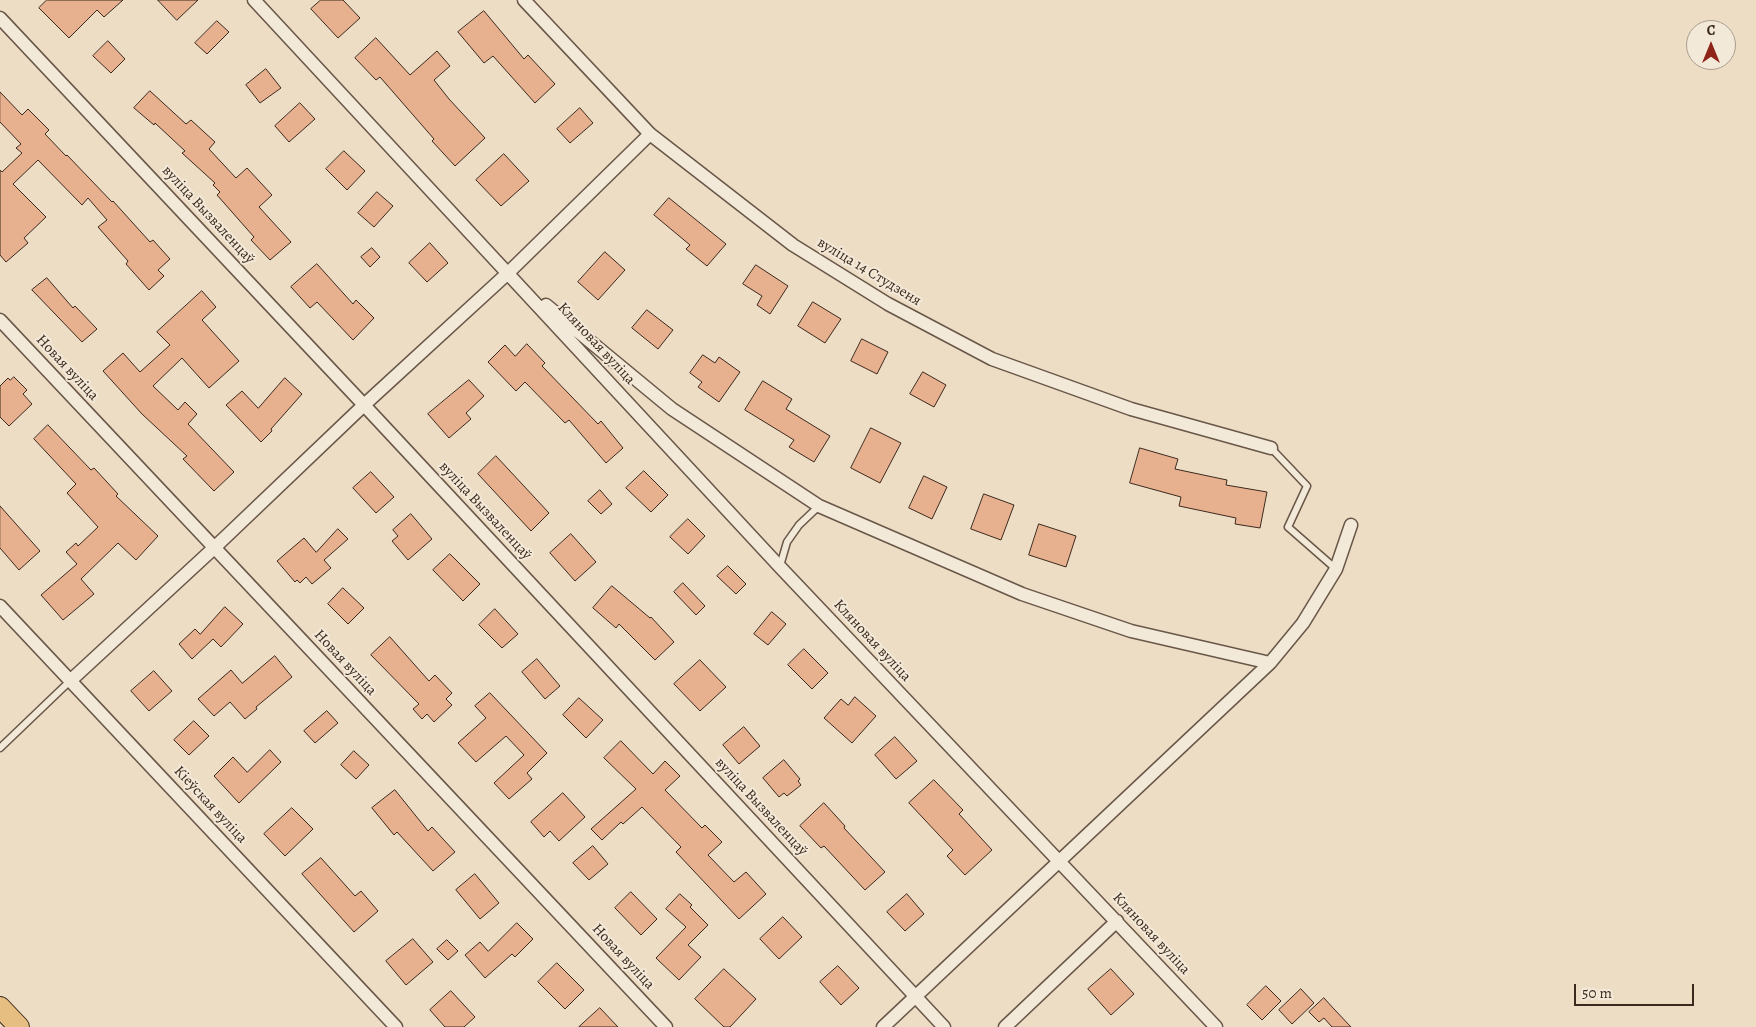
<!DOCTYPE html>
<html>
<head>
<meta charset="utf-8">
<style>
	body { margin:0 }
	#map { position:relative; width:1756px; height:1027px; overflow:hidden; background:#edddc5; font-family:Alegreya,serif }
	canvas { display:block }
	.north { position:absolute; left:1686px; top:20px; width:50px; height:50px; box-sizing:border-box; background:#f3e9d9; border:1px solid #aa9c8e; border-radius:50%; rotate:0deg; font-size:14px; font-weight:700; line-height:20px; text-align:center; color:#3c291d }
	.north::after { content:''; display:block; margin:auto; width:18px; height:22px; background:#8f2418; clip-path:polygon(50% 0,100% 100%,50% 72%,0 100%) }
	.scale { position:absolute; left:1574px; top:984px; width:120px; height:22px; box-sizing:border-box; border:2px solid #3c291d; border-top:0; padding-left:6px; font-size:15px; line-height:18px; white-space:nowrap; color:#3c291d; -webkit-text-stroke:4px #f3e9d9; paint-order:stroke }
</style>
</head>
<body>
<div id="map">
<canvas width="1756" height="1027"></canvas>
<div class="north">С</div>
<div class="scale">50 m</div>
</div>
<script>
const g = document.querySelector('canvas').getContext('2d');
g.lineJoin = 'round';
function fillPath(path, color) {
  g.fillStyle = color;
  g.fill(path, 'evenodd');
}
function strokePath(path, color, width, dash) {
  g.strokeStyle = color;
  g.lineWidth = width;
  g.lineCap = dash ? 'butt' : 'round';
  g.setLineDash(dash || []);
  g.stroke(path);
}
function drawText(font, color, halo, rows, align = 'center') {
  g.font = font + ' Alegreya,serif';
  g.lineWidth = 4;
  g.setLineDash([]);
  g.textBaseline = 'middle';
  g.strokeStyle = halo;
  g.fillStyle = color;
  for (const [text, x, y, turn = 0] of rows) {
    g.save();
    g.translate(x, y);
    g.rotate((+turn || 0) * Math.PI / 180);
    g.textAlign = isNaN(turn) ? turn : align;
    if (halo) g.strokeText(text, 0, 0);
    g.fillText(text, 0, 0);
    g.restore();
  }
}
const building = new Path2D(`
	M47,0H123L104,17L97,10L69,38L39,8Z
	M158,0H198L177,20Z
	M321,0H343L360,18L338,38L311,9Z
	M484,11L524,59L528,55L555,84L535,103L493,56L484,63L458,32Z
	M217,21L229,32L207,54L195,43Z
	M376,38L410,75L437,51L450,66L434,80L449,99L485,138L455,166L432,141L434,139L380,77L376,80L355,58Z
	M108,41L125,59L111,73L93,56Z
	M266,69L281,88L260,103L246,85Z
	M150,91L186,124L191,120L215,142L209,149L236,178L247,168L272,195L259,207L291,242L270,260L251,240L254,237L217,195L220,192L213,185L215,183L182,153L185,151L155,123L154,125L134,108Z
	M0,92L22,115L28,109L49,130L45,134L66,156L67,155L112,202L113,201L150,242L153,240L170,259L158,270L164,276L149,290L126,264L128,261L98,227L107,220L88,198L82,205L38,160L13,184L46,217L24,238L28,243L6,262L0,255V170L2,172L22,153L16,148L21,144L0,122Z
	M300,103L315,119L289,142L275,126Z
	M580,108L593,123L570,143L557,129Z
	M344,151L365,171L347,190L326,169Z
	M504,154L529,181L501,206L476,180Z
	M377,192L393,206L374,227L358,213Z
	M669,198L726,244L707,266L686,249L690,245L654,215Z
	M430,243L448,263L427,282L409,263Z
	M372,248L380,257L370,267L361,257Z
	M605,252L625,270L598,300L578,282Z
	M317,264L353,304L356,300L374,318L353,340L317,302L310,308L291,287Z
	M756,265L788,286L770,314L757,305L762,296L743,284Z
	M47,278L73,308L75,306L97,329L82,342L32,290Z
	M202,291L216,307L202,320L239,361L209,388L182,358L153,386L178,410L185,402L197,414L188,424L234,472L214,491L183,459L187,456L142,414L103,371L123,353L140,372L170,345L157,332Z
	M813,302L841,319L825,343L798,326Z
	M647,310L673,330L658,349L632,328Z
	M862,339L888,352L877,374L851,361Z
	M527,344L545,363L542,366L598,424L601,421L623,448L606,463L569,420L565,423L525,382L516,391L488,362L505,345L515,356Z
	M703,355L715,363L719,357L740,372L719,402L698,387L702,382L690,373Z
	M923,372L946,385L934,407L910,394Z
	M14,377L27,390L23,394L32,404L9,426L0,417V386L8,378L10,380Z
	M285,378L302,394L271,429L272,431L261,442L226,405L242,391L258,408Z
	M469,380L484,396L466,413L471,419L449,438L428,414Z
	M763,381L792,399L786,409L830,436L814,462L789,447L794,440L745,410Z
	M48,425L91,470L94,468L118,494L116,496L158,536L136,560L118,543L81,579L94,594L63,620L41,595L77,564L66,552L76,543L78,546L98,527L67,493L76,484L34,439Z
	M871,428L901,443L880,483L851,468Z
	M1140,448L1178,459L1175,469L1227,480L1226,485L1267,492L1260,528L1235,524L1236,518L1179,506L1181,497L1130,483Z
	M496,456L549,513L531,531L478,474Z
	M644,471L668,495L651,512L626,488Z
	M371,472L394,497L376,513L353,488Z
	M924,476L947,487L932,519L909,508Z
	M600,490L612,504L601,514L588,501Z
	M984,494L1014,505L1001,540L971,529Z
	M0,506L40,551L19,570L0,548Z
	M411,514L432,539L408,560L392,541L398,536L393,530Z
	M688,519L705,536L688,554L670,537Z
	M1039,524L1076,536L1066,567L1029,555Z
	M338,529L348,539L324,560L331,568L312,584L306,577L300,583L297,580L295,582L277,561L304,538L316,552Z
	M571,534L596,562L575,581L550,553Z
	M450,554L480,584L463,601L433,570Z
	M728,566L746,584L736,594L717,576Z
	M683,583L705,606L696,615L674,592Z
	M612,586L650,618L651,617L674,642L655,660L619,624L616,628L593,608Z
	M343,588L364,608L348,624L328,604Z
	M225,607L243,624L221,647L213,639L192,659L179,644L195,629L200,634Z
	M495,609L518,634L502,648L479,625Z
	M772,612L786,624L768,645L754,634Z
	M390,637L429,681L435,675L452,693L446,699L452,705L434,722L427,714L422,719L413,709L419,704L371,655Z
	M804,649L828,673L812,689L788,665Z
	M275,656L292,677L256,707L257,709L245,719L230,702L214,716L198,699L231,670L242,683Z
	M537,659L560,686L545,699L522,672Z
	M700,660L726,687L700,711L674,684Z
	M154,671L172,691L149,711L131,691Z
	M490,693L547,753L527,773L532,779L509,799L494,783L524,755L506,736L476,762L458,743L486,718L475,706Z
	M855,697L876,716L852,743L824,718L841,699L848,705Z
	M579,698L603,720L586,738L563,715Z
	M327,711L338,723L315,743L304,731Z
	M194,721L209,736L189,755L174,740Z
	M744,727L760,746L739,764L723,745Z
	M895,737L917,761L896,779L875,755Z
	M621,741L653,774L665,761L680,776L665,790L702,828L705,825L722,842L708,855L734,882L746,872L766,894L739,919L676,852L681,847L642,807L623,824L621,822L602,840L591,829L636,789L604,758Z
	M270,750L281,762L239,803L214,776L233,757L247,772Z
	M354,751L369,765L356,779L341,765Z
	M784,760L800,779L798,781L801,785L787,796L784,793L779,797L763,778Z
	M934,780L963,810L959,814L992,850L965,875L947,856L953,850L909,803Z
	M395,790L428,831L432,827L455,852L433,871L397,832L394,835L372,808Z
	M563,793L585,817L559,841L550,831L544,837L531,822Z
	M824,803L845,826L844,828L885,872L865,890L824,846L821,848L800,826Z
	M292,808L313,829L285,856L264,834Z
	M593,846L608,864L589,880L573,863Z
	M321,858L355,896L361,891L378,911L354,932L302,874Z
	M475,874L499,903L480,919L456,890Z
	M631,892L657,919L641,935L615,908Z
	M680,894L692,905L690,907L708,925L688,945L701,957L679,980L656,958L686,927L666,909Z
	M907,894L924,914L905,931L887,912Z
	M783,917L802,937L779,959L760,939Z
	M517,923L533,939L515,957L512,954L485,978L465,955L480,942L488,951Z
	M413,939L433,962L406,985L386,961Z
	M447,940L458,951L448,960L437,949Z
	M557,963L584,990L565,1009L538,982Z
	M838,966L859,988L841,1005L820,982Z
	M724,969L756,999L730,1027H724L695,999Z
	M1111,969L1134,994L1111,1015L1088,989Z
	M1266,986L1281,1001L1262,1020L1247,1005Z
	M1301,989L1314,1003L1292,1024L1279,1010Z
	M451,991L475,1017L464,1027H445L430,1010Z
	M1324,998L1334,1009L1351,1027H1332L1324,1018L1319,1022L1309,1012Z
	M600,1008L618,1027H579Z`);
fillPath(building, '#e7b08f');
strokePath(building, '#3c291d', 1);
const lane = new Path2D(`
	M1271,448L1307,486L1288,527L1336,569
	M780,566L787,542L799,525L819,506
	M0,748L70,681`);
const street = new Path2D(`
	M254,0L780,567L1216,1027
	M524,0L650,134L793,245L888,304L992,359L1131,409L1271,448
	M0,18L364,405L944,1027
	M546,305L672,409L819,506L1022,594L1131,631L1270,663
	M0,320L666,1027
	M0,606L396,1027
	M70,681L214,548L364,405L508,273L650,134
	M883,1027L1270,663L1303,623L1336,569L1351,525
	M1005,1027L1117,921`);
const primary = new Path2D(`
	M0,1007L19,1027`);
strokePath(lane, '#685647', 9);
strokePath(street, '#685647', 15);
strokePath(primary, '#3c291d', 22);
strokePath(lane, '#f3e9d9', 6);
strokePath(street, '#f3e9d9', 12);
strokePath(primary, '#e6be82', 20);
drawText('15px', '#3c291d', '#f3e9d9', [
	["вуліца Вызваленцаў",208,215,47],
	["вуліца 14 Студзеня",869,272,31],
	["Кляновая вуліца",596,344,47],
	["Новая вуліца",67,368,47],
	["вуліца Вызваленцаў",485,511,47],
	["Кляновая вуліца",872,641,47],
	["Новая вуліца",345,663,47],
	["Кіеўская вуліца",210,805,47],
	["вуліца Вызваленцаў",761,807,47],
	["Кляновая вуліца",1151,934,47],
	["Новая вуліца",623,957,47]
]);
</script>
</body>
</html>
